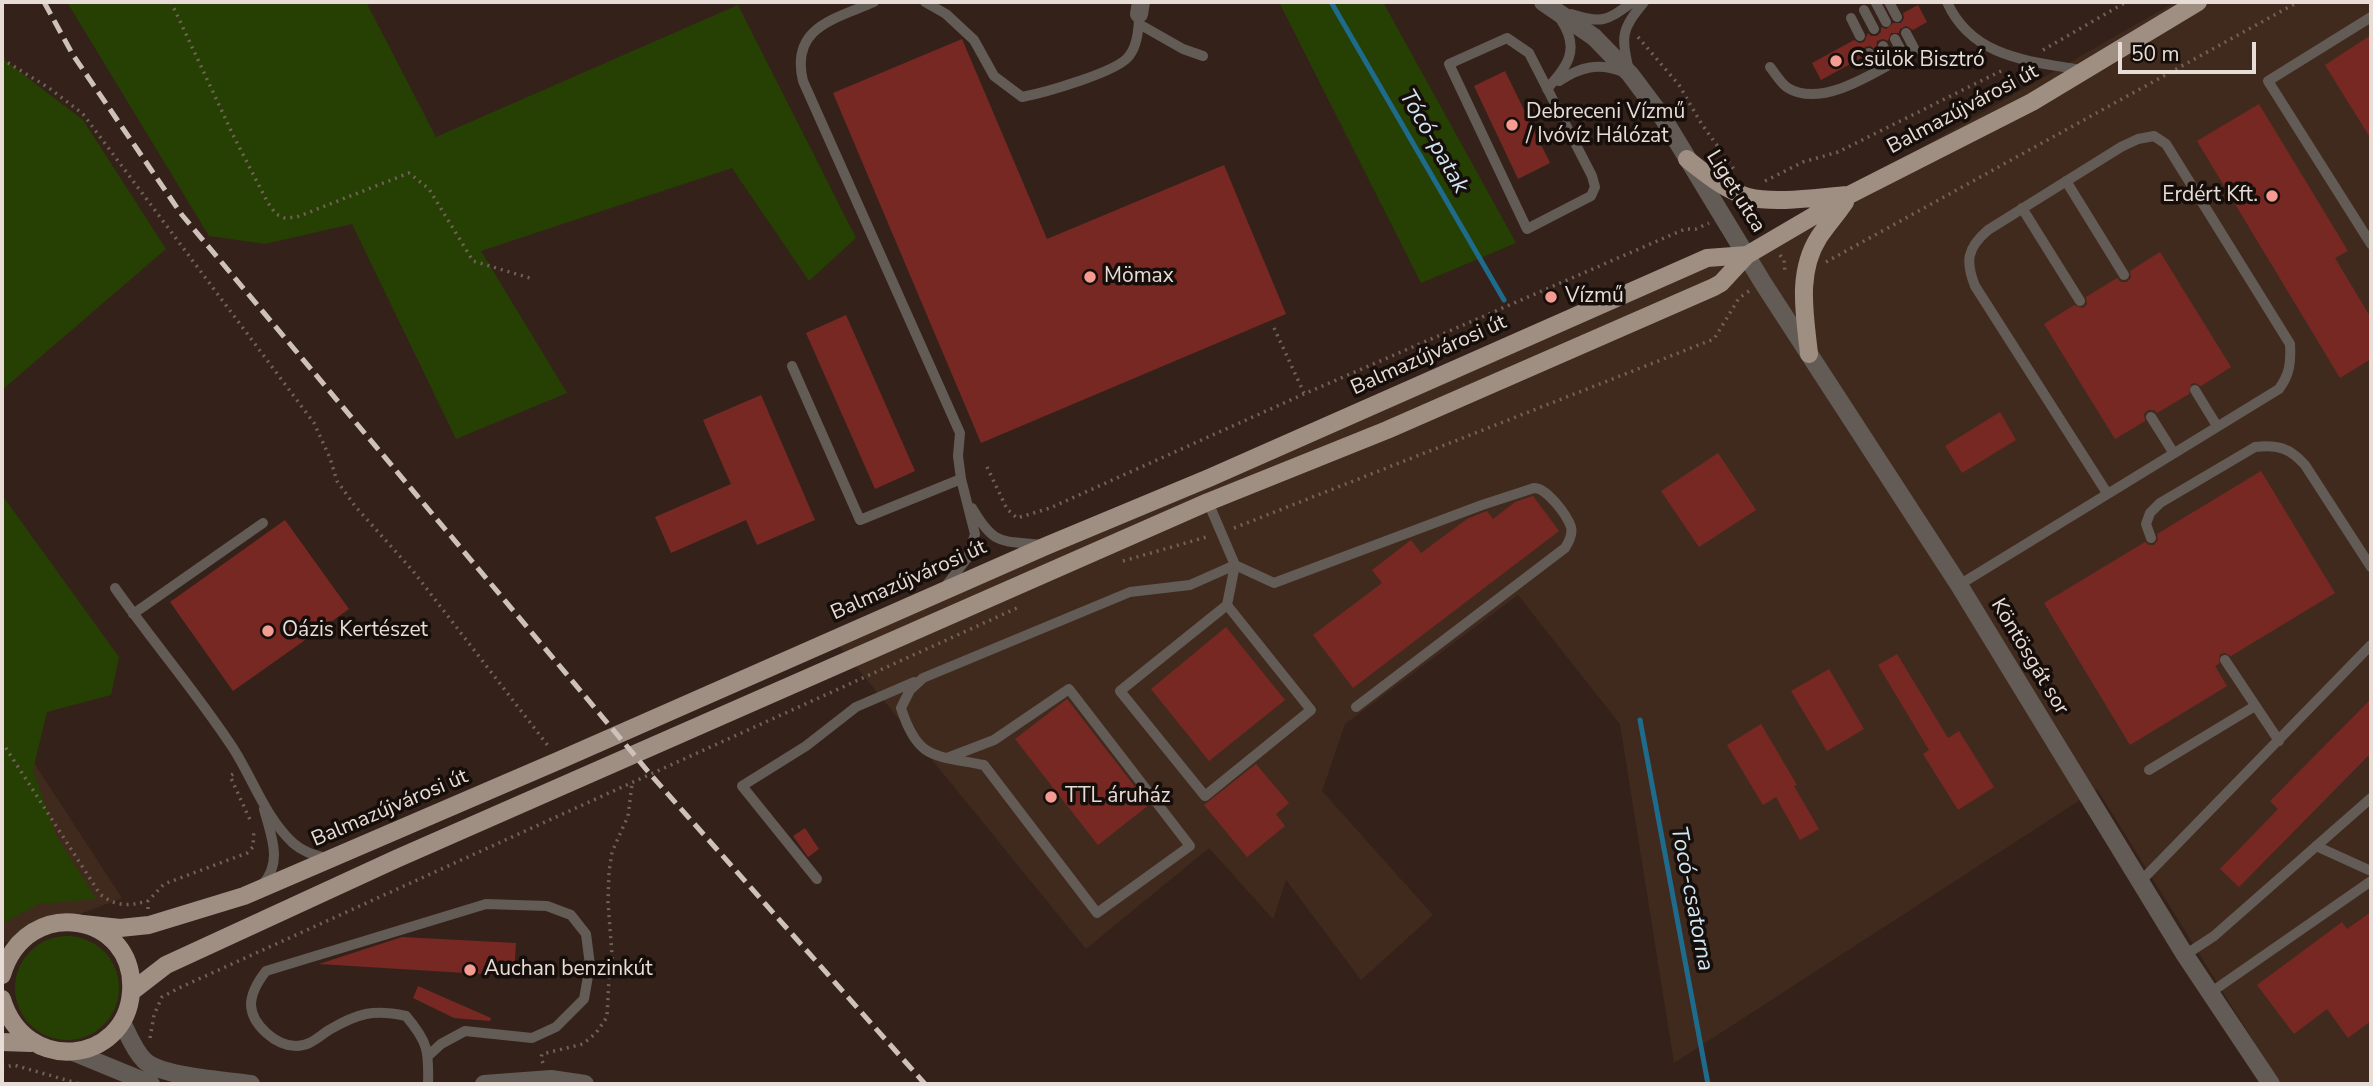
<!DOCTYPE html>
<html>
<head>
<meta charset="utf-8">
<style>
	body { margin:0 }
	#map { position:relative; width:2373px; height:1086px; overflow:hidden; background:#34221a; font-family:"Nunito Sans",sans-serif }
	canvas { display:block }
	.frame { position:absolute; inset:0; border:4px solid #e8dcd6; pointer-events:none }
	.scale { position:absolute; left:2118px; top:42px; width:138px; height:32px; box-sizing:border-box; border:4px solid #e8dcd6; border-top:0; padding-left:9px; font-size:21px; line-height:24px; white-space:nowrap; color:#e8dcd6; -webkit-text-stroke:5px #160e0a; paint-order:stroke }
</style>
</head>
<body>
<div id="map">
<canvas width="2373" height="1086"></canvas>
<div class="frame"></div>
<div class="scale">50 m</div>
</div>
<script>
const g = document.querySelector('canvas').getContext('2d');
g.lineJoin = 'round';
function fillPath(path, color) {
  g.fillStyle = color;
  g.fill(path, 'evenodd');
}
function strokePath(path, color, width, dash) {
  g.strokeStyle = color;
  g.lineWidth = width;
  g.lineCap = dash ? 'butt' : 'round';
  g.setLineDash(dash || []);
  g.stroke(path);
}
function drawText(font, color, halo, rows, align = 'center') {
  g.font = font + ' "Nunito Sans",sans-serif';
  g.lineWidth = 7;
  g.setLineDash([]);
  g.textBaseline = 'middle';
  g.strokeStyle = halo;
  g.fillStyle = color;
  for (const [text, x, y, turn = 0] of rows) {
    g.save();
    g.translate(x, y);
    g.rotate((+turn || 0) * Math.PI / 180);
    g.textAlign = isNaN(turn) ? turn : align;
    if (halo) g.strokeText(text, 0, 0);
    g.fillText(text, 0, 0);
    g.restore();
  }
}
fillPath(new Path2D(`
	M2175,2H2371V1084H2280L2097,789L1674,1063L1620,724L1518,595L1345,724L1322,791L1433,915L1361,980L1286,880L1273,919L1209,848L1086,949L837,643L1750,246Z
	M2,714L122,898L2,944Z`), '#402a1e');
fillPath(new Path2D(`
	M67,2H366L436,137L738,5L856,238L809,281L732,168L481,251L567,393L456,439L352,224L265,244L209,236Z
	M1279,2H1383L1516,243L1421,283Z
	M2,58L83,120L166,249L2,390Z
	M2,495L119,657L111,695L47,712L33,770L56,835L96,899L39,904L2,924Z
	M15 988a52 52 0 1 1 104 0a52 52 0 1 1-104 0Z`), '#263f03');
strokePath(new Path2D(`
	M1331,2L1504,300
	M1640,720L1708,1084`), '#1e6b8c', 5);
fillPath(new Path2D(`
	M1918,5L1927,22L1913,30L1906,26L1900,29L1899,33H1891L1888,41L1883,39L1877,41L1876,50L1870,46L1865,47L1862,52L1863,57L1821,80L1812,63L1854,40L1859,43L1864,42L1868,33L1871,36H1877L1881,32V27L1886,29L1893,23H1901L1904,18L1903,13Z
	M2371,35V139L2325,65Z
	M962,39L1047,239L1224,165L1286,314L981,443L833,93Z
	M1505,71L1550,163L1518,179L1474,86Z
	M2259,104L2348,251L2335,258L2371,318V359L2340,378L2197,141Z
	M2160,252L2231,367L2201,386L2195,383L2191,384L2189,394L2157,413L2154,410H2148L2144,414L2145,421L2115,439L2044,324L2074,305L2083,308L2087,304L2086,297L2117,278L2121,282H2127L2131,278L2130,271Z
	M846,315L915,471L875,489L806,333Z
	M761,395L815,520L757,545L746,520L671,553L655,517L731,484L703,420Z
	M2000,412L2016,440L1962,473L1945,446Z
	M1718,453L1756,510L1699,547L1661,491Z
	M2261,471L2335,593L2231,656L2225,653L2220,654L2219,664L2215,666L2227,686L2130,745L2044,603L2145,542L2149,545H2154L2158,540L2157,534Z
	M1533,496L1559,531L1353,688L1313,635L1382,583L1372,570L1411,540L1421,553L1467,519L1487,511L1493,519L1515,502Z
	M285,520L349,609L233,691L170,602Z
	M1226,627L1285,700L1209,761L1151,689Z
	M1897,654L1948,738L1959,731L1994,787L1958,810L1923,754L1929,750L1878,665Z
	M1829,669L1864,729L1827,751L1791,691Z
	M1067,699L1149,805L1098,845L1015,739Z
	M2371,699V753L2239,887L2220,869L2278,809L2270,801Z
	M1761,724L1797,785L1794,786L1819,829L1800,840L1776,797L1763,805L1727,745Z
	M1256,764L1289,803L1276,814L1285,826L1247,857L1204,805Z
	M805,828L819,849L808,857L793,836Z
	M2371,912V1021L2348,1038L2327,1009L2294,1034L2257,985L2342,922L2347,929Z
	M402,937L516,943L514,976L319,964Z
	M418,986L491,1018L490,1021L454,1018L413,998Z`), '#772823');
strokePath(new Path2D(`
	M171,2L234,137L268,203L276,214L285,218L297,217L409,173L429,189L473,261L533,279
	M1638,37L1679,85L1701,123L1736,172
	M2043,50L2126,2
	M2,59L49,88L83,114L314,423L330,458L337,481L355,506L413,571L549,747
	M1765,181L1803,162L1838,152L2005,69
	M1751,215L1761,228
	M1780,255L1784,260L1785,272
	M1826,262L2298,2
	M1274,328L1304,393
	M987,467L1007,509L1017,518L1050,508L1304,394L1685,229H1696L1709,223
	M1234,528L1714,339L1739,298L1749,291
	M1123,561L1210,536
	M2,742L100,894C116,907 128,906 148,901
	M233,774L230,776L251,822
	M148,909V901L164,884L247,853L253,847L254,829
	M150,1038L154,1015L162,997L179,988L1017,608
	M543,1063L541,1058L542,1054L583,1044L596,1033L607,1017L609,978L613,968L608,902L609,872L612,852L628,816L632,784
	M2,1068L14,1065L80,1084`), '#716159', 3.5, [2, 5]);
strokePath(new Path2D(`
	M874,2C835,19 790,27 803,81L960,433L958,456L961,479L975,534L968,557L945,587
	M925,2L946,14L974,40L994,76L1022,97C1043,93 1118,72 1129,56C1138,45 1139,28 1139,14
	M1889,2L1897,17
	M1947,2C1972,58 2029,61 2082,70
	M1876,3L1886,22
	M1864,10L1874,29
	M1571,14C1603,24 1606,21 1633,2
	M2371,17L2268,81L2371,244
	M1851,18L1860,36
	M1139,24L1183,49L1203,56
	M1507,38L1529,53L1592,176L1595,187L1591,196L1527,229L1449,64Z
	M1895,39L1904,56
	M1883,46L1891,63
	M1869,53L1878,70
	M1770,67C1775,73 1781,84 1788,88C1824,110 1883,67 1915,50L1906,33
	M1629,71C1621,35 1621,30 1644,2
	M1559,81C1580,67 1599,62 1623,72
	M1547,89C1567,66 1581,50 1561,20
	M2066,181L2124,275
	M2022,208L2080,301
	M792,366L860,520L961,479
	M2195,390L2217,426
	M2151,417L2173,452
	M1208,502L1235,565L1274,583L1482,505L1534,488C1547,488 1567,515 1571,527C1573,535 1569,542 1565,548L1356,707
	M972,508C995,547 1001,540 1042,545
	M2151,538L2146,524L2150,513L2160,503L2255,447C2277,444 2290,448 2305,465L2371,567
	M1959,585L2279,389C2290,374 2291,362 2290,344L2166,144L2154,136L2138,139L2121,147L1988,230C1967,248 1965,261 1975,286L2107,493
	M115,588C153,642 197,693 233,748C253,779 265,817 293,843C302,851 316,856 327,858
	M1227,605L1311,710L1205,796L1120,691L1227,605L1235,565
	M133,614L263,523
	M2225,660L2279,741
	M947,758L994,740L1069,689L1190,846L1097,913L984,765C935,755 918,761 901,708L910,690L923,678L1130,592L1190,585L1235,565
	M2149,770L2255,706
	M2316,846L2371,871
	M817,879L742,786L806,746L856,707L914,682
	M2140,882L2371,645
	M263,884C283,861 271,836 264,809
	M2185,955L2214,936L2371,798
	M2210,993L2371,881
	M428,1084C429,1051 428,1042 406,1016C373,1009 358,1013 329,1030C318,1037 310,1046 296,1046C276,1046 252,1025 251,1005C251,993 259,980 266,971L486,904L547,906L571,915L586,934L590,965L584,999L556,1027L532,1038L465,1031L441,1044L429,1055`), '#635b55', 10);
strokePath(new Path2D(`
	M1543,2L1594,37L1630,74L1663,118L1763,283L1959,585L2185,955L2271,1084
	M1139,14L1141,2
	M122,1022C128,1034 134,1050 144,1060C160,1077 226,1080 251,1084
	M73,1052L151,1084
	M484,1084L551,1079L585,1084`), '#635b55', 18);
strokePath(new Path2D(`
	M1687,159C1706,174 1725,190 1748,197C1776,204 1819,197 1848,195
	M1809,354C1805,315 1796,273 1819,237C1827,225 1837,214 1845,202
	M83,924L120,928L149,925L244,896L560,760L1046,546L1209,478L1707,258L1747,255
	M2,975C26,893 137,913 131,992C126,1064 25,1076 2,999
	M131,992L166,965L396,859L1208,502L1387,430L1714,287L1721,283L1747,255L1851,194L2032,102L2198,2
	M2,1042L31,1043`), '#9f8e82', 18);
strokePath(new Path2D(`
	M44,2L73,55L182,215L651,775L925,1084`), '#cdc1ba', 5, [14, 7]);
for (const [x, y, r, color] of [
	[1836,61,7,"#f59c92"],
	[1512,125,7,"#f59c92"],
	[2272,196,7,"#f59c92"],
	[1090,277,7,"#f59c92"],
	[1551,297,7,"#f59c92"],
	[268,631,7,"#f59c92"],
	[1051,797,7,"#f59c92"],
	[470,970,7,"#f59c92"]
]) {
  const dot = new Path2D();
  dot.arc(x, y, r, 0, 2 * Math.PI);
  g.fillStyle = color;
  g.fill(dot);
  strokePath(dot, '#160e0a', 2.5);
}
drawText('21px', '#e8dcd6', '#160e0a', [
	["Csülök Bisztró",1850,61],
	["Debreceni Vízmű",1526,113],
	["/ Ivóvíz Hálózat",1526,137],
	["Erdért Kft.",2258,196,"right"],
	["Mömax",1104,277],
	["Vízmű",1565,297],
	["Oázis Kertészet",282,631],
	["TTL áruház",1065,797],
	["Auchan benzinkút",484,970]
], 'left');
drawText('21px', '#e8dcd6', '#160e0a', [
	["Balmazújvárosi út",1963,110,-28],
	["Liget utca",1735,192,58],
	["Balmazújvárosi út",1429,356,-24],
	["Balmazújvárosi út",909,581,-24],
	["Köntösgát sor",2029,657,59],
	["Balmazújvárosi út",390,809,-23]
]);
drawText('italic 23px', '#d0e6f2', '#160e0a', [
	["Tócó-patak",1433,142,60],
	["Tocó-csatorna",1691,899,79]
]);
</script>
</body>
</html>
